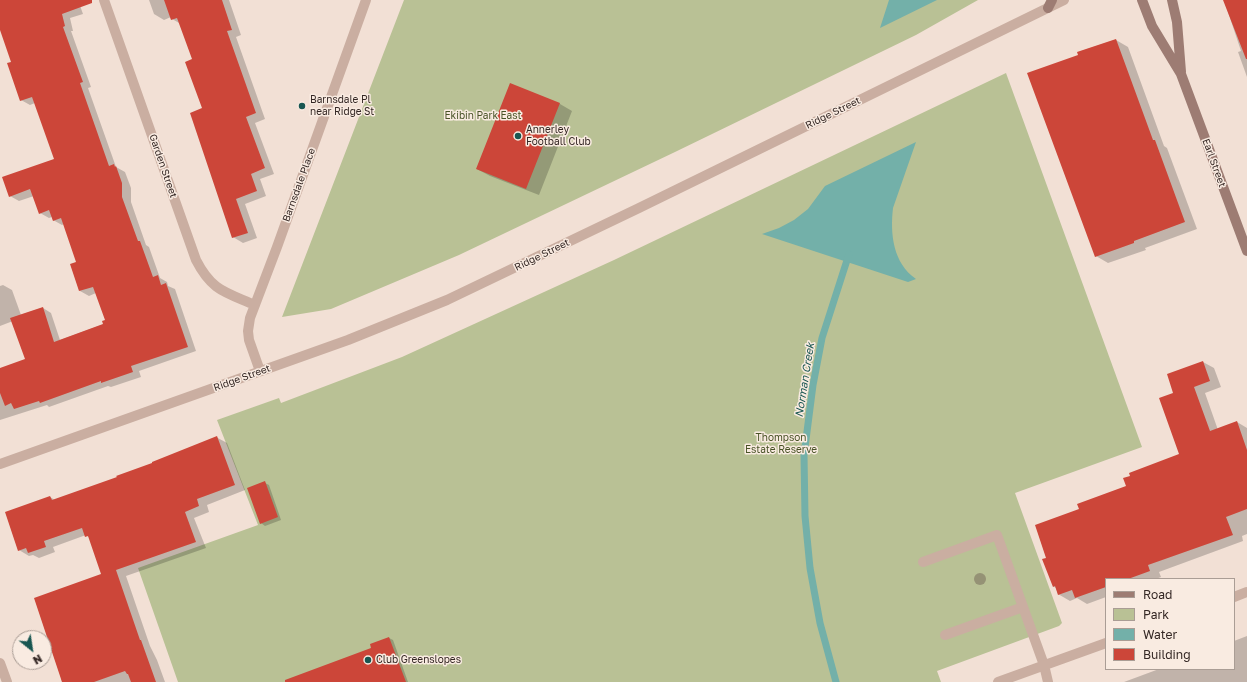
<!DOCTYPE html>
<html>
<head>
<meta charset="utf-8">
<style>
	body { margin:0 }
	#map { position:relative; width:1247px; height:682px; overflow:hidden; background:#f2e0d5; font-family:"Golos Text",sans-serif }
	canvas { display:block }
	.legend { position:absolute; left:1105px; top:578px; width:130px; height:92px; box-sizing:border-box; background:#f9ebe1; border:1px solid #aa9d95; margin:0; padding:5px 7px; list-style:none; font-size:12px; color:#342724 }
	.legend li { display:flex; align-items:center; gap:8px; height:20px }
	.legend b { width:20px; border:1px solid #aa9d95 }
	.north { position:absolute; left:12px; top:630px; width:40px; height:40px; box-sizing:border-box; background:#f9ebe1; border:1px solid #aa9d95; border-radius:50%; rotate:150deg; font-size:11px; font-weight:700; line-height:16px; text-align:center; color:#342724 }
	.north::after { content:''; display:block; margin:auto; width:14px; height:18px; background:#185651; clip-path:polygon(50% 0,100% 100%,50% 72%,0 100%) }
</style>
</head>
<body>
<div id="map">
<canvas width="1247" height="682"></canvas>
<ul class="legend">
<li><b style="height:5px;background:#9d7c73"></b>Road</li>
<li><b style="height:11px;background:#b9c195"></b>Park</li>
<li><b style="height:11px;background:#73b0a9"></b>Water</li>
<li><b style="height:11px;background:#cc4639"></b>Building</li>
</ul>
<div class="north">N</div>
</div>
<script>
const g = document.querySelector('canvas').getContext('2d');
g.lineJoin = 'round';
function fillPath(path, color) {
  g.fillStyle = color;
  g.fill(path, 'evenodd');
}
function strokePath(path, color, width, dash) {
  g.strokeStyle = color;
  g.lineWidth = width;
  g.lineCap = dash ? 'butt' : 'round';
  g.setLineDash(dash || []);
  g.stroke(path);
}
function drawText(font, color, halo, rows, align = 'center') {
  g.font = font + ' "Golos Text",sans-serif';
  g.lineWidth = 3;
  g.setLineDash([]);
  g.textBaseline = 'middle';
  g.strokeStyle = halo;
  g.fillStyle = color;
  for (const [text, x, y, turn = 0] of rows) {
    g.save();
    g.translate(x, y);
    g.rotate((+turn || 0) * Math.PI / 180);
    g.textAlign = isNaN(turn) ? turn : align;
    if (halo) g.strokeText(text, 0, 0);
    g.fillText(text, 0, 0);
    g.restore();
  }
}
fillPath(new Path2D(`
	M404,0H978L916,35L675,152L459,255L331,309L282,317Z
	M1006,73L1142,447L1015,493L1062,623L1059,626L937,671L941,682H178L138,568L258,525L217,420L279,398L281,403L402,357L614,260Z`), '#b9c195');
fillPath(new Path2D(`
	M889,0H937L880,28Z
	M916,142L893,208C890,234 893,263 916,279L908,282L762,234L779,228L794,220L808,209L825,186Z`), '#73b0a9');
fillPath(new Path2D(`
	M0,0H78L83,14L70,18L73,31H71L91,87L88,88L116,167L125,172L131,188V202L146,245L149,247L160,278L167,282L168,286L175,289L196,351L139,371L141,377L111,387L108,386L49,407L47,405L0,420V369L26,360L13,321L0,326V286L3,285L12,290L21,315L43,308L51,313L60,340L104,324L106,321L96,293L89,296L80,291L77,262L64,224L62,225L53,220L52,217L49,218L40,213L34,196L19,201L10,196L55,160L35,103L30,105L21,100L13,62L0,28Z
	M149,0H229L241,35L236,37L265,119L255,123L274,174L260,179L266,196L245,204L257,238L243,243L233,237L203,109L194,60L181,24L172,19L171,17L164,20L154,14Z
	M1224,0H1247V77L1238,52L1241,51Z
	M1116,40L1128,47L1164,146L1167,148L1197,229L1145,248L1146,250L1108,263L1096,256Z
	M511,85L560,104L572,111L539,195L490,176L477,169Z
	M1203,362L1214,368L1221,387L1205,393L1218,430L1237,422L1247,428V534L1242,536L1243,541L1159,572L1161,577L1156,579H1106V597L1087,604L1077,598L1070,601L1058,594L1056,588L1053,586L1048,558L1080,510L1127,487L1181,455L1174,393Z
	M216,437L227,443L245,490L207,505L209,512L194,518L206,548L126,576L150,646L157,660L165,682H62L61,678L102,575L90,538L86,535L53,547L55,552L39,558L33,555L29,556L19,550L50,497L55,500L118,478Z
	M265,483L269,485L281,520L265,526L261,523Z
	M1247,636V682H1124L1159,669H1234V641Z
	M389,638L393,640L408,682H304L372,648Z`), '#0003');
strokePath(new Path2D(`
	M836,682L820,623L810,568L805,516L804,455L813,385L822,338L849,254`), '#73b0a9', 7);
fillPath(new Path2D(`
	M0,0H92V3L62,14L65,26L63,27L83,82L80,83L109,166L114,164L115,167L116,166L122,183V197L138,241H140L153,277L158,275L161,285L166,283L188,347L131,366L133,372L101,383V381L40,403L39,401L14,409L11,403L5,406L0,393V368L25,359L10,318L43,307L54,342L103,324L102,321L105,320L93,287L79,291L70,264L76,262L61,218L53,221L49,210L39,214L30,189L9,197L2,177L54,159L32,97L20,101L7,63L11,62L0,30Z
	M164,0H222L232,30L227,31L256,113L246,117L265,168L251,174L257,191L236,199L248,233L232,238L190,113L202,108L185,62L192,59L177,18L171,20Z
	M1223,0H1247V59H1246Z
	M1116,39L1153,140H1155L1185,222L1134,241V243L1095,257L1027,73L1078,55L1077,52Z
	M510,83L560,103L526,189L476,169Z
	M1203,361L1210,381L1194,387L1210,431L1237,421L1247,450V509L1226,517L1233,535L1148,565L1150,571L1128,579H1106V587L1075,598L1072,590L1058,595L1055,586L1053,587L1042,559L1046,558L1035,525L1079,509L1077,504L1126,486L1123,478L1130,476L1129,473L1179,454L1159,398L1173,393L1167,374Z
	M217,436L235,485L197,499L199,506L185,512L196,542L116,570L140,640H141L156,682H131L128,674H127L125,671L94,682H62L34,598L101,574L88,536L85,537L82,528L44,541L46,547L28,553L26,548L18,551L5,512L50,496L52,500L117,477L116,476L152,463V462Z
	M265,481L278,517L260,524L247,488Z
	M389,637L406,682H285V680L371,648L370,644Z`), '#cc4639');
strokePath(new Path2D(`
	M923,562L997,535L1044,665
	M945,635L1023,607`), '#caaea1', 10);
strokePath(new Path2D(`
	M104,0L196,260C212,291 225,292 255,305
	M260,371L249,340L248,331L250,318L277,247L366,0
	M1234,597L1247,592
	M0,663L7,682
	M1044,665L1048,682
	M998,682L1106,643`), '#caaea1', 10);
strokePath(new Path2D(`
	M0,464L348,340L447,300L639,208L1064,0`), '#caaea1', 10);
strokePath(new Path2D(`
	M1142,0L1152,26L1181,74L1247,251
	M1172,0L1177,22L1181,72
	M1048,8L1052,0`), '#9d7c73', 10);
g.fillStyle = '#959275';
for (const [x, y] of [
	[980,579]
]) {
  g.beginPath();
  g.arc(x, y, 6, 0, 2 * Math.PI);
  g.fill();
}
for (const [x, y, r, color] of [
	[302,106,4,"#185651"],
	[518,136,4,"#185651"],
	[368,660,4,"#185651"]
]) {
  const dot = new Path2D();
  dot.arc(x, y, r, 0, 2 * Math.PI);
  g.fillStyle = color;
  g.fill(dot);
  strokePath(dot, '#f9ebe1', 1.5);
}
drawText('10px', '#342724', '#f9ebe1', [
	["Barnsdale Pl",310,100],
	["near Ridge St",310,112],
	["Annerley",526,130],
	["Football Club",526,142],
	["Club Greenslopes",376,660]
], 'left');
drawText('10px', '#342724', '#f9ebe1', [
	["Ridge Street",833,113,-26],
	["Earl Street",1214,163,70],
	["Garden Street",163,166,71],
	["Barnsdale Place",299,185,-70],
	["Ridge Street",542,255,-26],
	["Ridge Street",242,378,-20]
]);
drawText('10px', '#495327', '#f9ebe1', [
	["Ekibin Park East",483,116],
	["Thompson",781,438],
	["Estate Reserve",781,450]
]);
drawText('italic 11px', '#185651', '#f9ebe1', [
	["Norman Creek",805,380,-81]
]);
</script>
</body>
</html>
